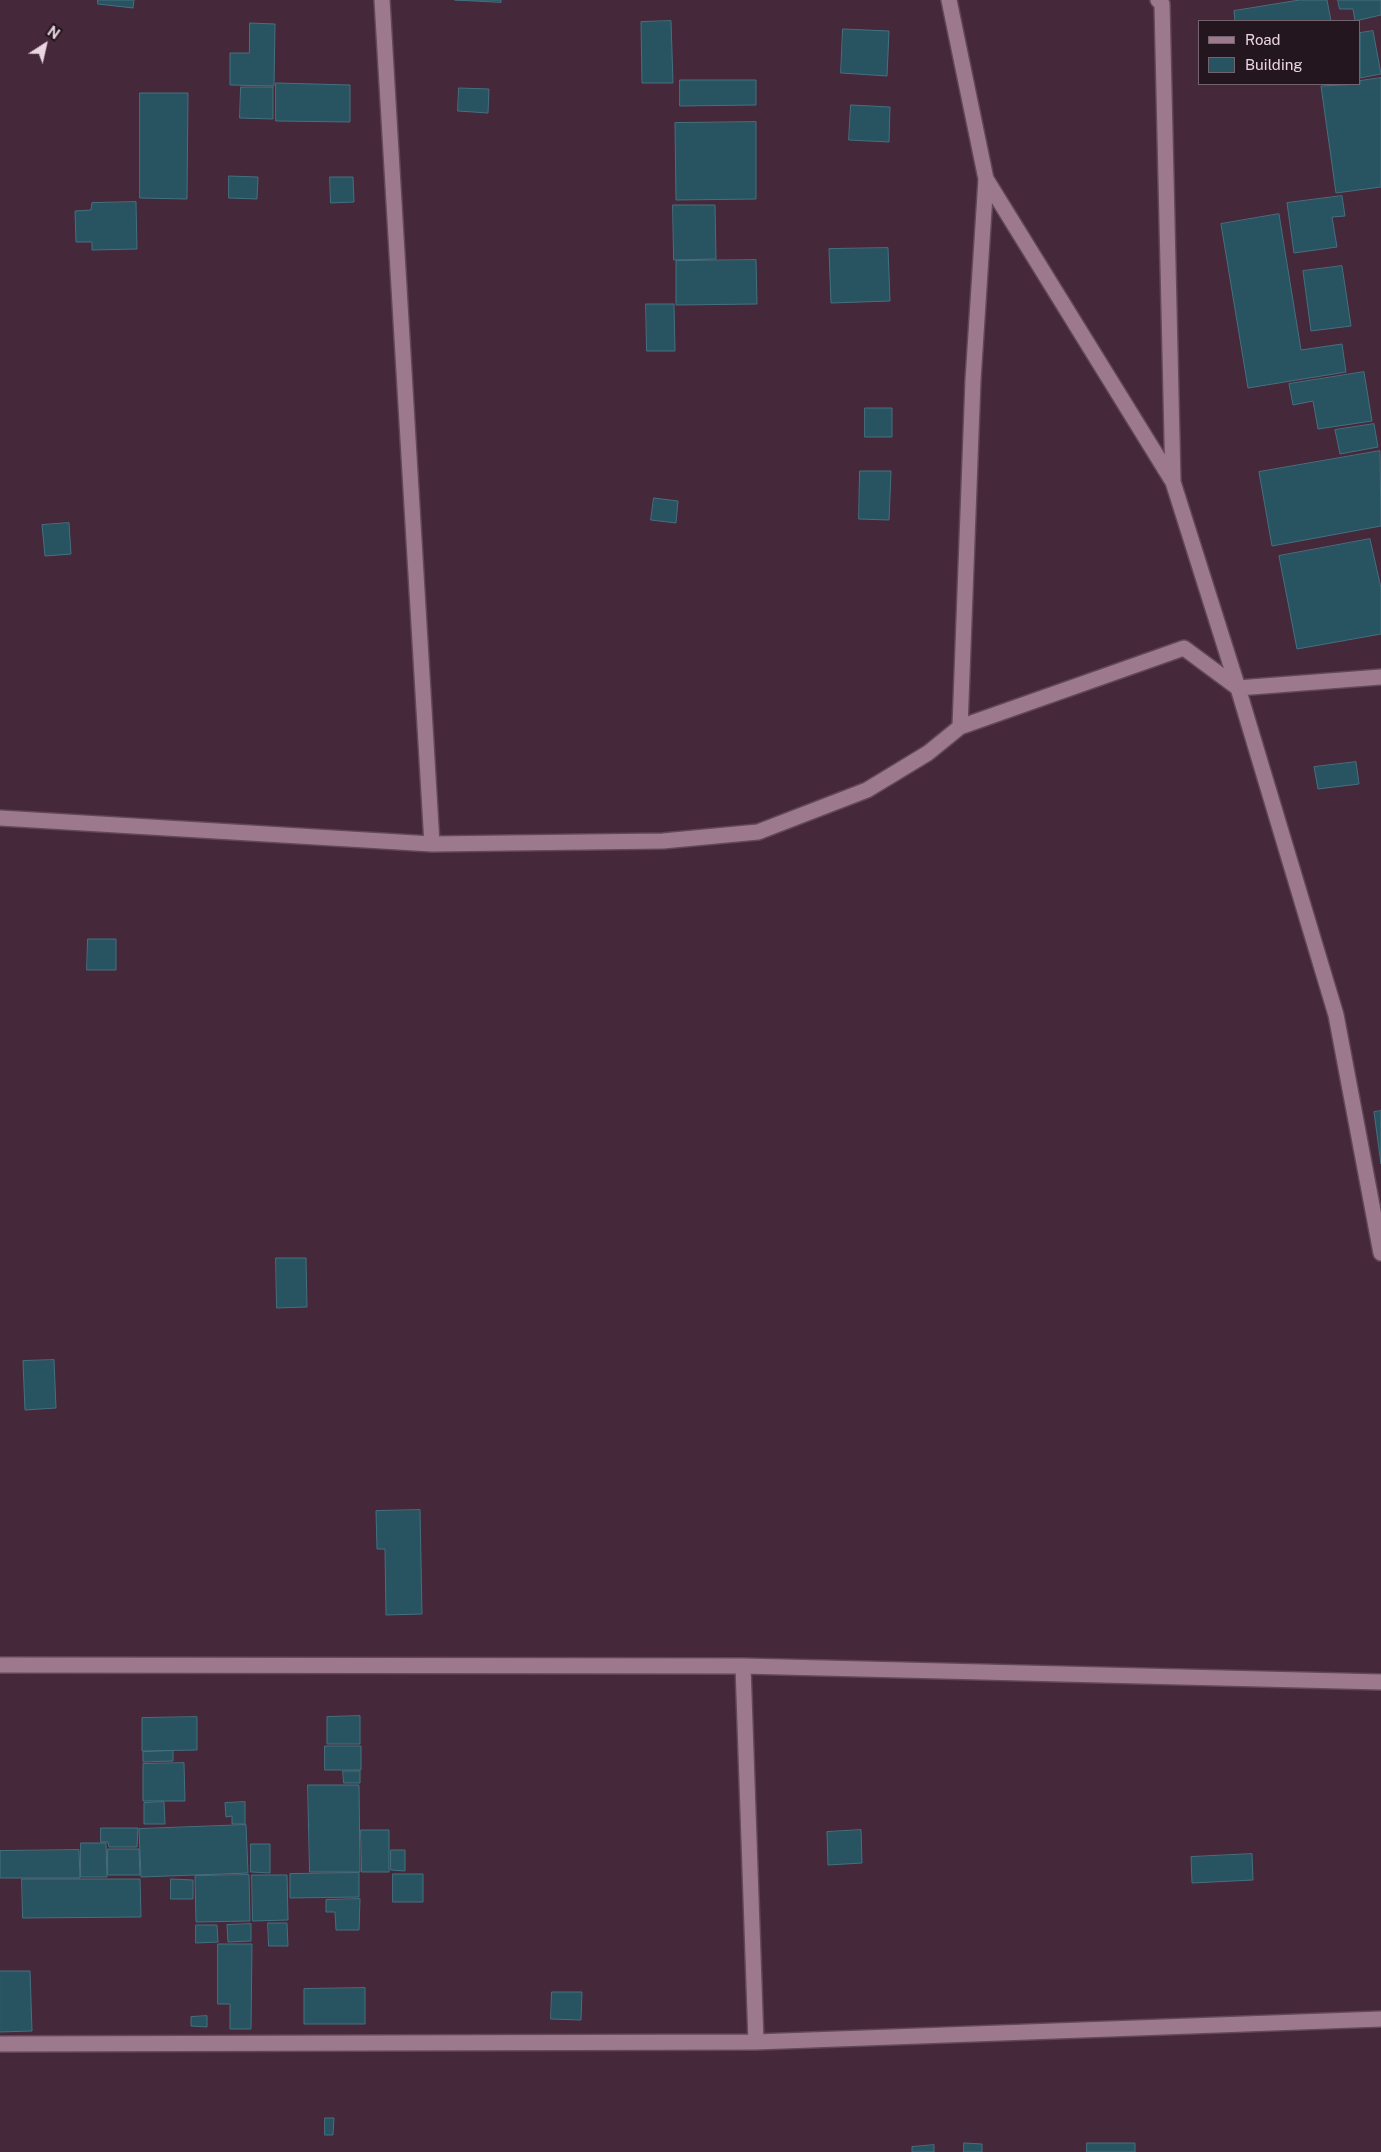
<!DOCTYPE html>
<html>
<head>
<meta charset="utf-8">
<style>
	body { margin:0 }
	#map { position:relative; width:1381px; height:2152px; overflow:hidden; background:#46283b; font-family:"Public Sans",sans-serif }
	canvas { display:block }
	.legend { position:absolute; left:1198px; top:20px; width:162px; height:65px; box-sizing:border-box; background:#24161f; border:1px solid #73636d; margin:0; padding:6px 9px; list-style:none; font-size:15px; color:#ead6e1 }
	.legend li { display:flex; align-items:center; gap:10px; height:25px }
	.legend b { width:25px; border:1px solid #73636d }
	.north { position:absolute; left:20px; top:20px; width:50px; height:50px; -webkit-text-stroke:4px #24161f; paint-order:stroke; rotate:35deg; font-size:14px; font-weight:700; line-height:20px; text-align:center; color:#ead6e1 }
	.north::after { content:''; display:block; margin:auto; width:18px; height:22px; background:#ead6e1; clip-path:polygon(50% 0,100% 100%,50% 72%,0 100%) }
</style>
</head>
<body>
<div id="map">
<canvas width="1381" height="2152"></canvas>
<ul class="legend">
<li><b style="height:6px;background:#9d798e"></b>Road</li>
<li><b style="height:14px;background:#285361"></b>Building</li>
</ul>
<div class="north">N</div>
</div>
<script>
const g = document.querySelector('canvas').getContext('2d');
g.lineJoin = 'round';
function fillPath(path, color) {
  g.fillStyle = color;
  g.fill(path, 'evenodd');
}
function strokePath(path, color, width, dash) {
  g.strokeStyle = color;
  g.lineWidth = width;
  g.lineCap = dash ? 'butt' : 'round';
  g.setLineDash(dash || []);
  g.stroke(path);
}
const building = new Path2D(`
	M98,0H134L133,8L98,4Z
	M455,0H501V2Z
	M1300,0H1327L1331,21H1235L1234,11Z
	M1338,0H1381V15L1355,21L1353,9H1340Z
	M671,21L673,83H642L641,22Z
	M250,23L275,24L274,86L230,85V53H249Z
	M843,29L889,31L887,76L841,73Z
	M1373,31L1381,74L1360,78V33Z
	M1381,78V187L1336,193L1321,86L1360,84V81Z
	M680,80H756V105L680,106Z
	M276,83L350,85V122L276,121Z
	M241,87H273V119L240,118Z
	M459,88L489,89L488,113L458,111Z
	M140,93H188L187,199L140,198Z
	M851,105L890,107L889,142L849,140Z
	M756,122V199L676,200L675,123Z
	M229,176L258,177L257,199L229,198Z
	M330,177H353L354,202L331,203Z
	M1342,196L1345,216L1332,217L1337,247L1294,253L1287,203Z
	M136,202L137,249L92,250V242H76L75,211L91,210L92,203Z
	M673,205H715L716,259L674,260Z
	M1279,214L1301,350L1342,344L1346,372L1248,388L1221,224Z
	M888,248L890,301L831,303L829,249Z
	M756,260L757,304L676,305V261Z
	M1342,266L1351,326L1311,331L1303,271Z
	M646,304H674L675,351H647Z
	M1364,372L1372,421L1318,429L1313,401L1293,405L1289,384Z
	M865,408H892V437H865Z
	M1374,424L1378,447L1340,454L1335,430Z
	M1380,451L1381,526L1272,546L1259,472Z
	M860,471H891L889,520L859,519Z
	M654,498L678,501L676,523L651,520Z
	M69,523L71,554L45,556L42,525Z
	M1370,539L1381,588V634L1297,649L1279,556Z
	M1356,762L1359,784L1318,789L1314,767Z
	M88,939H116V970H87Z
	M1381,1111V1164L1374,1112Z
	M276,1258H306L307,1307L277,1308Z
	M54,1360L56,1408L25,1410L23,1361Z
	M420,1510L422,1614L386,1615L385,1549H377L376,1511Z
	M360,1716V1744H327V1717Z
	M197,1717V1750L142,1751V1718Z
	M325,1746H361V1770H325Z
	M173,1751V1761L143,1762V1752Z
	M184,1763L185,1801H143V1764Z
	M343,1771H360V1783H344Z
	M308,1785H359L360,1872H310Z
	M164,1802L165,1824H144V1803Z
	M245,1802V1824H232V1816L226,1817L225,1803Z
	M246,1825L248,1873L141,1877L139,1829Z
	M101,1828H138L137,1847H109L108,1842H101Z
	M361,1830H389V1872H362Z
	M861,1830L862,1863L828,1865L827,1832Z
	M81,1843H106L107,1877H81Z
	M251,1844H270V1873L251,1872Z
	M108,1849H139L140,1875H108Z
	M79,1850L80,1878H0V1851Z
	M391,1850H405V1871L391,1870Z
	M1252,1854L1253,1880L1192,1883L1191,1857Z
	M359,1873V1897L290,1898V1874Z
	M393,1874H423V1902H393Z
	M249,1875L250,1921L196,1922L195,1876Z
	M252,1875H287L288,1920L253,1921Z
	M22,1879H140L141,1917L23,1918Z
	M171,1879L193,1880V1899H171Z
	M360,1899L359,1930H336L335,1912H326V1900Z
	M268,1923H287L288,1946H269Z
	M251,1924V1941L228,1942L227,1925Z
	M196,1925H217L218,1942L196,1943Z
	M218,1944H252L251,2029H230V2004H218Z
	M0,1971H30L32,2031L0,2032Z
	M365,1988V2024H304V1989Z
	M552,1992H582L581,2020L551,2019Z
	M207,2016V2027L191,2026V2017Z
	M325,2118H334L333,2135H325Z
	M964,2143L982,2144V2152H964Z
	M1087,2143H1135V2152H1087Z
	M934,2145V2152H912V2147Z`);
fillPath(building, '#285361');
strokePath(building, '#45707f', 1);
const minor = new Path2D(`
	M382,0L432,844
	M949,0L986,179L973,380L960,727
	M1158,0L1162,4L1173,482
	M986,179L1173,482L1238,688L1336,1015L1381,1253
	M0,818L432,844L663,841L758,832L867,790L928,753L960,727L1184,648L1238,688L1381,677
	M0,1665L743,1666L1381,1682
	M743,1666L756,2042
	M0,2044L756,2042L1381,2019`);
strokePath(minor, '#614757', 18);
strokePath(minor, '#9d798e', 15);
</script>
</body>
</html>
